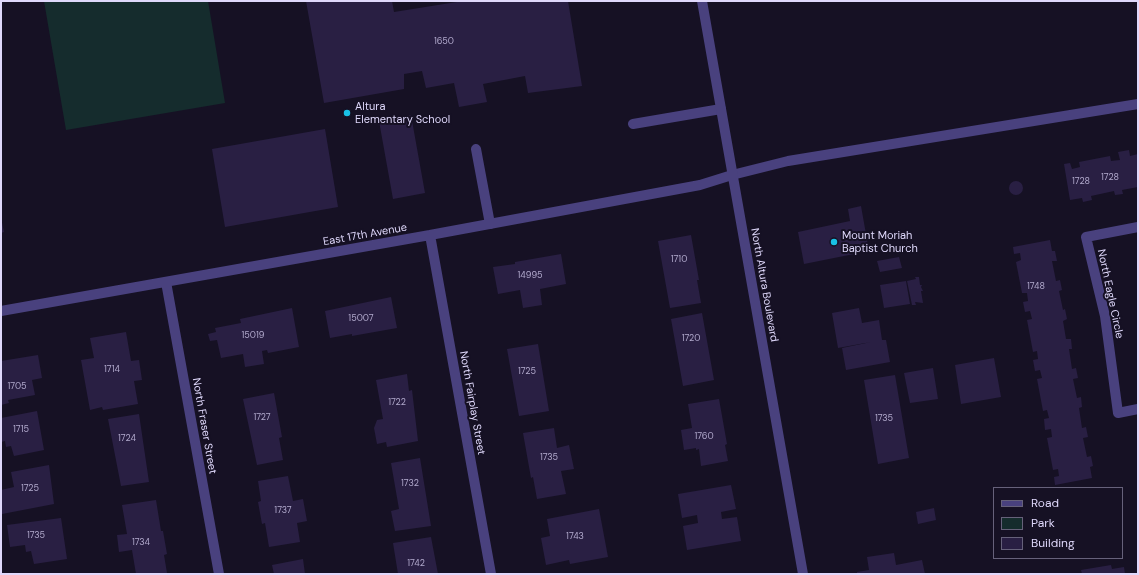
<!DOCTYPE html>
<html>
<head>
<meta charset="utf-8">
<style>
	body { margin:0 }
	#map { position:relative; width:1139px; height:575px; overflow:hidden; background:#161124; font-family:"DM Sans",sans-serif }
	canvas { display:block }
	.frame { position:absolute; inset:0; border:2px solid #dfd8fb; pointer-events:none }
	.legend { position:absolute; left:993px; top:487px; width:130px; height:72px; box-sizing:border-box; background:#161124; border:1px solid #66617a; margin:0; padding:5px 7px; list-style:none; font-size:12px; color:#dfd8fb }
	.legend li { display:flex; align-items:center; gap:8px; height:20px }
	.legend b { width:20px; border:1px solid #66617a }
</style>
</head>
<body>
<div id="map">
<canvas width="1139" height="575"></canvas>
<div class="frame"></div>
<ul class="legend">
<li><b style="height:5px;background:#49417e"></b>Road</li>
<li><b style="height:11px;background:#152c2d"></b>Park</li>
<li><b style="height:11px;background:#291f43"></b>Building</li>
</ul>
</div>
<script>
const g = document.querySelector('canvas').getContext('2d');
g.lineJoin = 'round';
function fillPath(path, color) {
  g.fillStyle = color;
  g.fill(path, 'evenodd');
}
function strokePath(path, color, width, dash) {
  g.strokeStyle = color;
  g.lineWidth = width;
  g.lineCap = dash ? 'butt' : 'round';
  g.setLineDash(dash || []);
  g.stroke(path);
}
function drawText(font, color, halo, rows, align = 'center') {
  g.font = font + ' "DM Sans",sans-serif';
  g.lineWidth = 4;
  g.setLineDash([]);
  g.textBaseline = 'middle';
  g.strokeStyle = halo;
  g.fillStyle = color;
  for (const [text, x, y, turn = 0] of rows) {
    g.save();
    g.translate(x, y);
    g.rotate((+turn || 0) * Math.PI / 180);
    g.textAlign = isNaN(turn) ? turn : align;
    if (halo) g.strokeText(text, 0, 0);
    g.fillText(text, 0, 0);
    g.restore();
  }
}
fillPath(new Path2D(`
	M44,1H208L225,103L66,130Z`), '#152c2d');
fillPath(new Path2D(`
	M306,1H392L394,12L463,1H568L582,86L528,93L525,76L483,84L487,102L459,107L454,83L426,88L422,71L404,74V89L324,103Z
	M411,115L425,193L393,199L379,121Z
	M325,129L338,207L225,227L212,149Z
	M1129,150L1130,156L1138,154V187L1122,190L1123,194L1115,195L1114,191L1091,196L1092,200L1083,202L1082,198L1070,200L1064,164L1070,163L1072,169L1080,167L1079,162L1110,156L1111,161L1120,160L1118,152Z
	M1009 188a7 7 0 1 1 14 0a7 7 0 1 1-14 0Z
	M861,206L869,251L804,264L798,232L850,221L848,209Z
	M1,218L4,232L1,233Z
	M691,235L699,280H697L701,303L670,308L658,241Z
	M1050,240L1052,251H1055L1057,261H1052L1056,281L1060,280L1062,290L1059,291L1063,310L1065,309L1067,319L1063,321L1066,339H1071L1072,349H1069L1072,369L1076,368L1078,378L1073,379L1077,398L1081,397L1082,407L1079,408L1082,428L1086,427L1088,437L1083,438L1087,457L1091,456L1093,466L1090,467L1092,478L1055,485L1054,477L1059,476L1058,469L1053,470L1047,438L1052,437L1051,429L1045,430L1044,419L1049,418L1047,410L1043,411L1037,379L1042,378L1040,370L1035,371L1033,360L1038,359L1037,351L1033,352L1027,320L1032,319L1030,311L1025,312L1023,302L1028,301L1027,293H1022L1016,262L1021,260L1020,253L1014,254L1013,247Z
	M561,254L566,284L540,289L542,305L523,308L520,290L498,294L493,267L515,264V262Z
	M899,257L902,268L880,272L877,261Z
	M915,277H919L920,285H922L921,287L923,291H921L923,303L915,302L916,305H912L907,281L916,279Z
	M906,281L910,304L884,308L880,285Z
	M391,297L397,328L352,336V334L330,338L325,311Z
	M292,308L299,347L268,353L267,350L262,351L264,364L245,367L243,354L221,358L217,340L210,341L208,334L216,332L215,328L241,323L240,319Z
	M859,308L862,323L879,320L882,340H886L890,362L846,370L842,348L871,342L838,348L832,313Z
	M702,313L714,380L683,386L671,319Z
	M126,332L131,361L139,360L142,380L134,381L138,404L103,410L102,407L90,410L81,360L94,358L90,338Z
	M538,344L549,411L519,416L507,349Z
	M38,355L42,378L32,380L35,395L8,400L9,403L1,405V361Z
	M994,358L1001,397L961,404L955,365Z
	M933,368L938,399L910,403L904,373Z
	M407,374L409,391L412,390L418,441L387,447L386,442L377,444L374,428L377,420L383,419L376,380Z
	M895,375L909,458L878,464L864,380Z
	M274,393L282,437L279,438L283,460L257,465L243,399Z
	M719,399L727,444L725,445L728,461L701,466L699,449L696,450V448L684,450L681,430L692,428L688,404Z
	M37,411L44,450L14,456L11,446L6,447L5,441L1,442V418Z
	M139,414L149,482L121,486L108,419Z
	M554,428L557,448L569,445L574,469L561,471L566,494L537,499L533,477L531,478L523,433Z
	M420,458L431,526L395,531L391,511L399,509L391,463Z
	M49,465L54,504L2,514L1,490L14,487L11,472Z
	M288,476L293,501L303,499L307,521L297,523L300,542L269,547L265,523L262,524L258,502L261,501L258,481Z
	M731,485L736,509L721,512L722,519L737,517L741,541L687,550L683,526L698,523L697,515L682,518L678,494Z
	M156,500L161,531H163L167,554L164,555L167,573L136,574L132,550L119,552L117,535L127,534L122,505Z
	M934,508L936,520L918,524L916,512Z
	M599,509L608,557L570,564L569,560L546,565L541,538L550,536L547,519Z
	M61,518L67,559L34,564L31,551L26,552L25,545L10,547L7,525Z
	M431,537L438,574H398L393,543Z
	M894,553L896,565L922,560L925,574H857V572L869,570L867,557Z
	M303,559L305,574H274L272,565Z
	M1111,565L1112,569L1124,567L1125,574H1082L1081,570Z`), '#291f43');
strokePath(new Path2D(`
	M633,124L721,109
	M476,149L490,224
	M732,175L788,161L1138,104`), '#49417e', 10);
strokePath(new Path2D(`
	M702,1L803,574
	M1138,227L1086,237L1105,316L1118,413L1138,409
	M430,235L491,574
	M166,282L219,574
	M1,311L430,235L700,185L732,175`), '#49417e', 10);
for (const [x, y, r, color] of [
	[347,113,4,"#19c1e6"],
	[834,242,4,"#19c1e6"]
]) {
  const dot = new Path2D();
  dot.arc(x, y, r, 0, 2 * Math.PI);
  g.fillStyle = color;
  g.fill(dot);
  strokePath(dot, '#161124', 1.5);
}
drawText('9px', '#b2aacd', null, [
	["1650",444,42],
	["1728",1110,178],
	["1728",1081,182],
	["1710",679,260],
	["14995",530,276],
	["1748",1036,287],
	["15007",361,319],
	["15019",253,336],
	["1720",691,339],
	["1714",112,370],
	["1725",527,372],
	["1705",17,387],
	["1722",397,403],
	["1727",262,418],
	["1735",884,419],
	["1715",21,430],
	["1760",704,437],
	["1724",127,439],
	["1735",549,458],
	["1732",410,484],
	["1725",30,489],
	["1737",283,511],
	["1735",36,536],
	["1743",575,537],
	["1734",141,543],
	["1742",416,564]
]);
drawText('11px', '#dfd8fb', '#161124', [
	["Altura",355,107],
	["Elementary School",355,120],
	["Mount Moriah",842,236],
	["Baptist Church",842,249]
], 'left');
drawText('11px', '#dfd8fb', '#161124', [
	["East 17th Avenue",365,235,-10],
	["North Altura Boulevard",764,285,80],
	["North Eagle Circle",1110,294,78],
	["North Fairplay Street",472,403,80],
	["North Fraser Street",204,426,80]
]);
</script>
</body>
</html>
